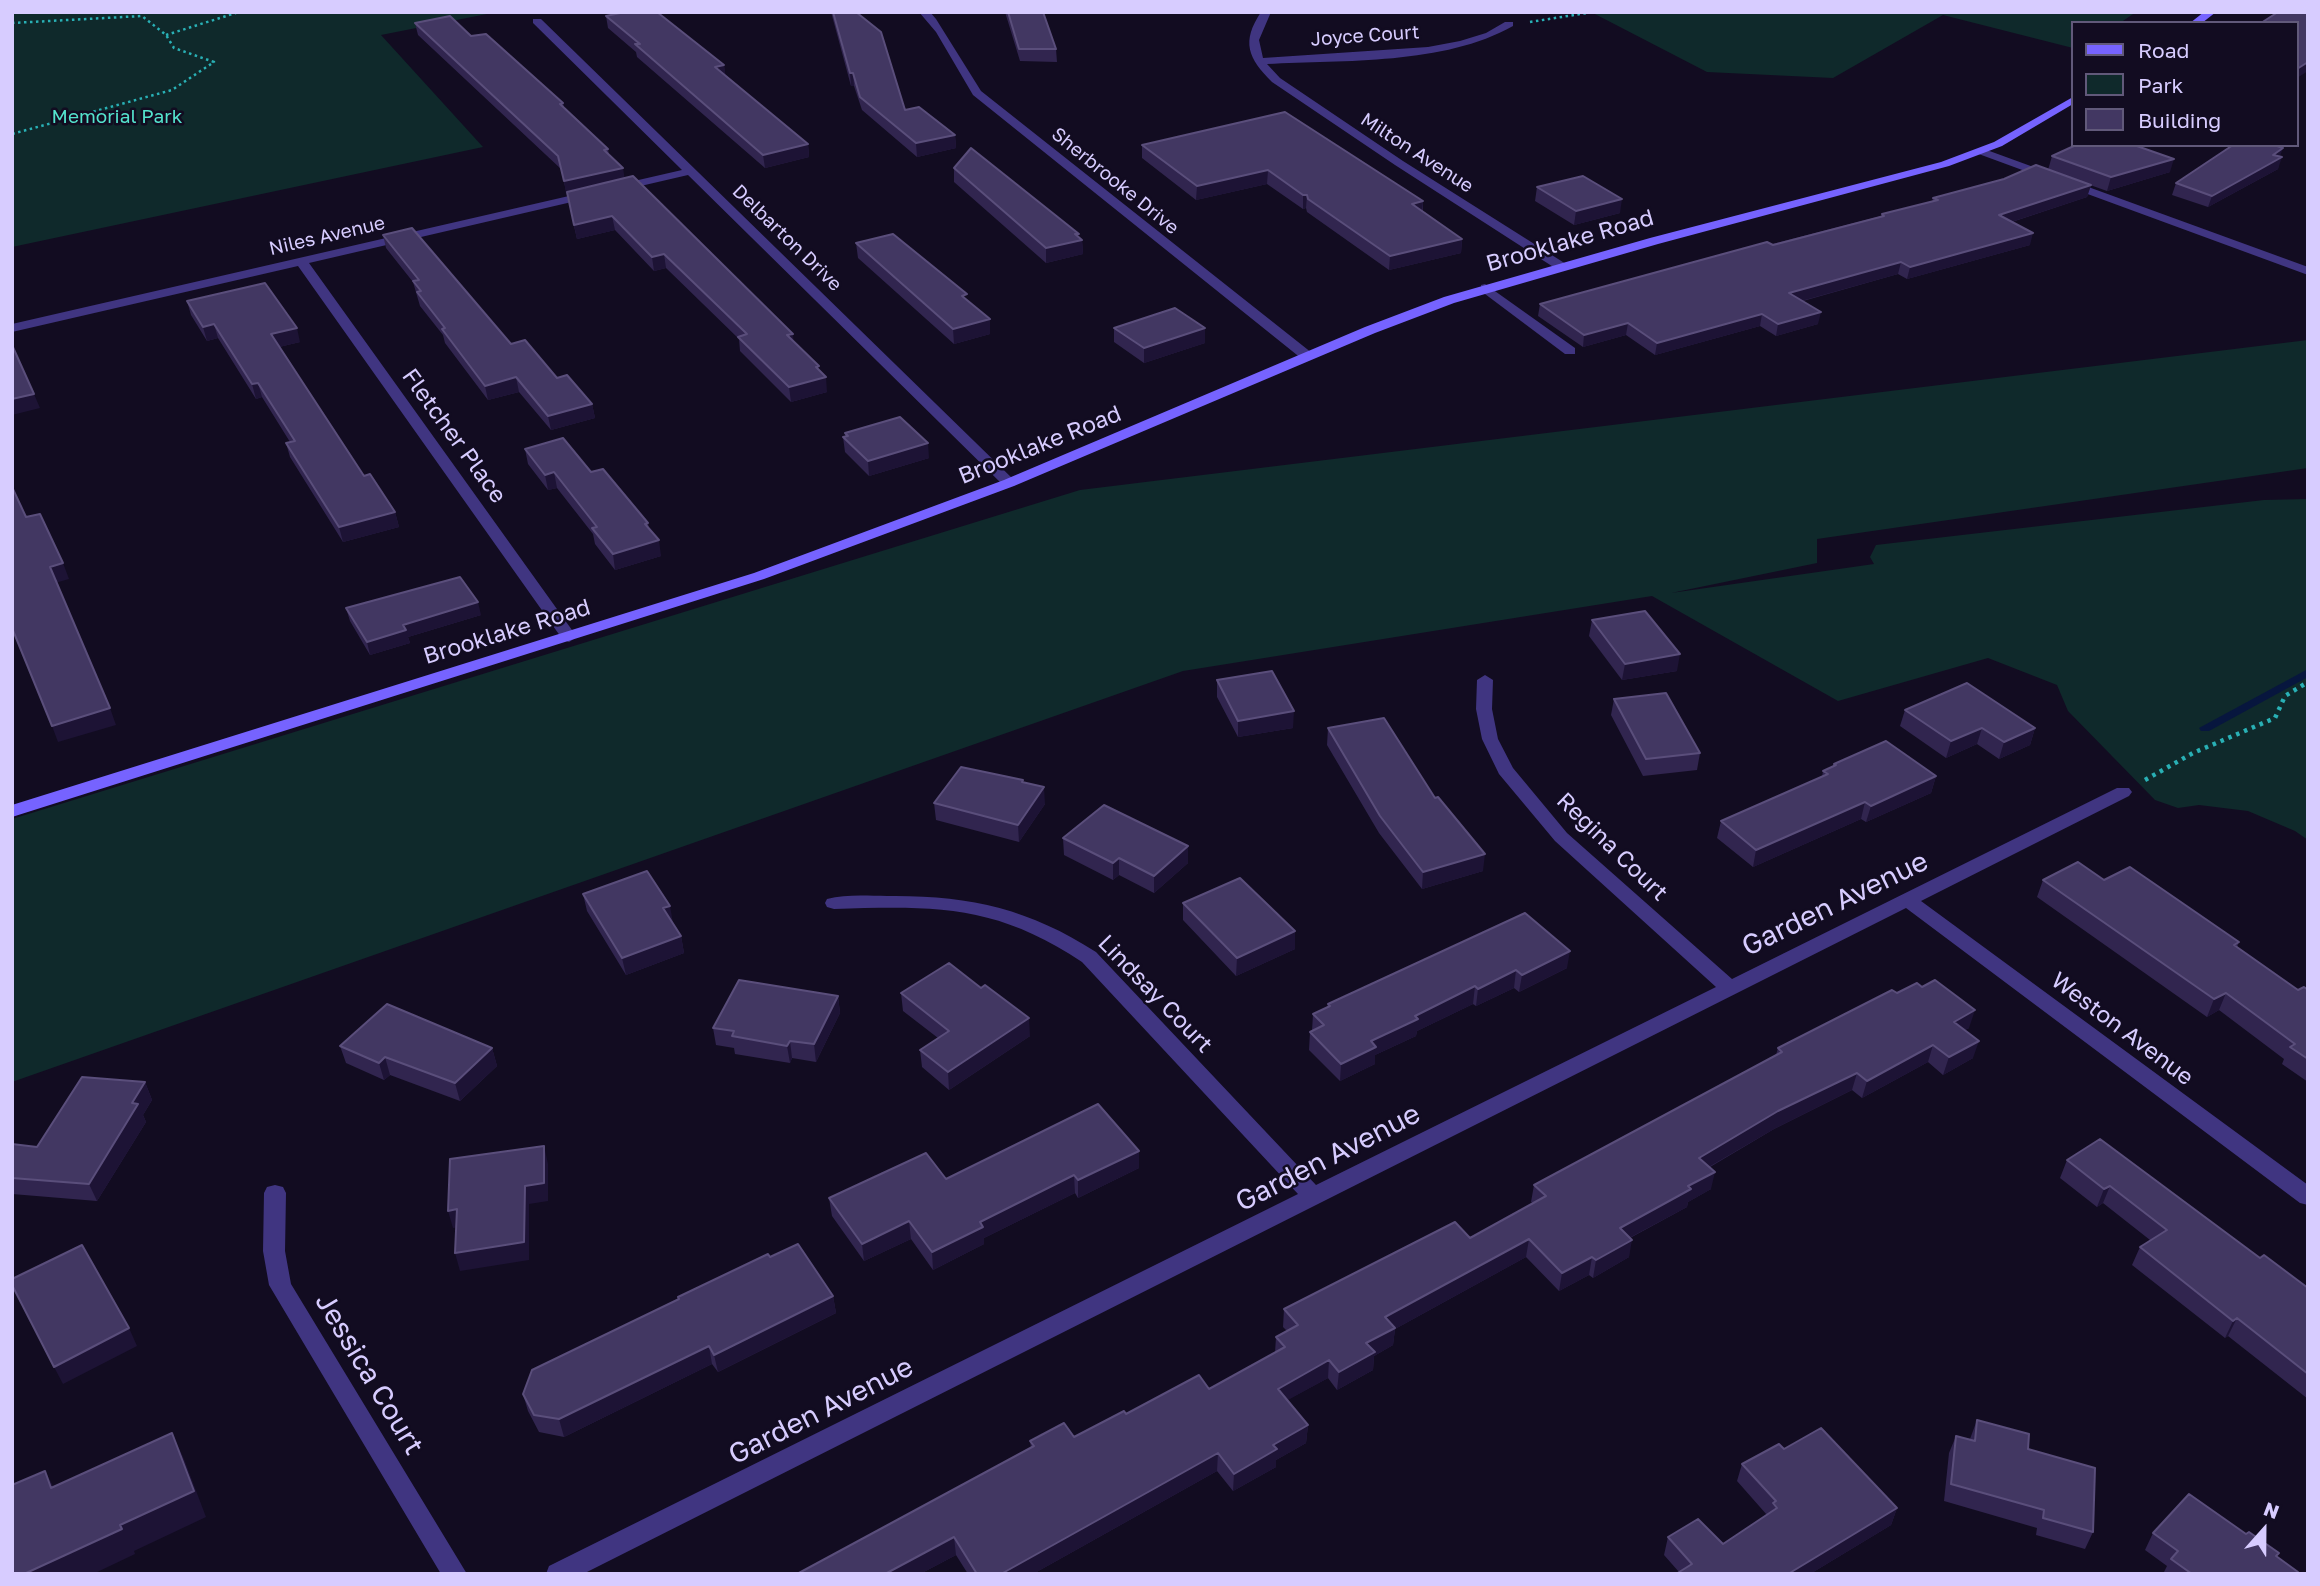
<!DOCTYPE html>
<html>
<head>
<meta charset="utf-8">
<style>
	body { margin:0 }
	#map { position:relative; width:2320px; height:1586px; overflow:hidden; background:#120c21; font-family:"Golos Text",sans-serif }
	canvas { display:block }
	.frame { position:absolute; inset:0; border:14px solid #d7ccff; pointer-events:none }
	.legend { position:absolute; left:2071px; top:21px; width:228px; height:126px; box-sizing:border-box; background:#120c21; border:2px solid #61597a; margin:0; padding:9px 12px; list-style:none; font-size:21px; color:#d7ccff }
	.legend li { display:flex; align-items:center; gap:14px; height:35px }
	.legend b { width:35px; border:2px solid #61597a }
	.north { position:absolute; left:2229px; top:1495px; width:70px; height:70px; -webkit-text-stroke:5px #120c21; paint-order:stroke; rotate:21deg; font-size:19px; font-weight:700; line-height:28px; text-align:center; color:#d7ccff }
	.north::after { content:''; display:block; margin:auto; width:24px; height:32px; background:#d7ccff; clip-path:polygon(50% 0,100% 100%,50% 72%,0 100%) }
</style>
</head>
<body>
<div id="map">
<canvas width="2320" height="1586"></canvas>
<div class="frame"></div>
<ul class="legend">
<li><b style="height:9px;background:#7663ff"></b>Road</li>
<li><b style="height:19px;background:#0f292b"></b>Park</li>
<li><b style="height:19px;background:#423762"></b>Building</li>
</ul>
<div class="north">N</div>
</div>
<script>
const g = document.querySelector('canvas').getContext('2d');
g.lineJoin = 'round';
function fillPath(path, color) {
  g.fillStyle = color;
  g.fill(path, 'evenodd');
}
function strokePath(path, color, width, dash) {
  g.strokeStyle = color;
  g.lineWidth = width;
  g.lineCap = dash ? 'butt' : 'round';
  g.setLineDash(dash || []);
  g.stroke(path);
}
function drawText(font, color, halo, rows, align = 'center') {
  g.font = font + ' "Golos Text",sans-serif';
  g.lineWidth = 5;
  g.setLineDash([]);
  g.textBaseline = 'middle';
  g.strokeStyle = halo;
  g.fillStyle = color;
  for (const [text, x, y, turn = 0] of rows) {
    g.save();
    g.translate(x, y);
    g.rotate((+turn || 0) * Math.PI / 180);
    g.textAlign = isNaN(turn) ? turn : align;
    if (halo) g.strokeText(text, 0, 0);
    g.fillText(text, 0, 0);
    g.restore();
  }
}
fillPath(new Path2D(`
	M12,12H497L381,35L483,147L12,247Z
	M1591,12H2136L2120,23H2073V48L1943,15L1833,78L1707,72Z
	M2308,340V468L1817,539V563L1671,593L1874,564L1870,557L1876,545L2264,500L2308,499V840L2295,831L2248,811L2199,805L2178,808L2155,800L2068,711L2057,685L1988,658L1838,701L1652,596L1183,671L12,1082V819L1080,490Z`), '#0f292b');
fillPath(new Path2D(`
	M2308,669V677L2209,731H2201L2199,728Z`), '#07163e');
strokePath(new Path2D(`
	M1530,22L1593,12
	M12,23L142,16L166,35L174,48L214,62L172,90L12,134
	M166,35L239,12`), '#29b0b5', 2.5, [2.5, 3.5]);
strokePath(new Path2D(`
	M2145,780L2193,753L2275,718L2285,696L2308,682`), '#29b0b5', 4.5, [3.5, 5]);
fillPath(new Path2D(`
	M1976,149H1984L2308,267V275L1976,153Z
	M1485,284L1575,348V354H1565L1481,291V285Z`), '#403581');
fillPath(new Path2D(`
	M919,12H930L936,19L981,91L1312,353V359H1302L973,95L936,32Z
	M1261,12H1271L1259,40L1263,58L1428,47L1460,41L1486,33L1505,22H1513V26C1444,65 1344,60 1267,64L1280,78L1403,161L1566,264V270H1558L1395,165L1272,82C1248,58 1241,42 1261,12Z
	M533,19H541L1014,480L1016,483L1014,486H1004L688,175L309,263L577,637L569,642L563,640L298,266L12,332V324L682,170L533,23Z
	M1485,675L1493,680L1492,709L1498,739L1513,768L1567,833L1732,979L2117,788H2129L2132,792L2129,796L1921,901L2308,1185V1205L2300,1203L1906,908L583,1574H546L549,1566L1298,1194L1082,962C995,904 935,906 834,909L827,907L825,903L827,899C846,894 868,896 887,896C967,895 1028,908 1096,952L1316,1185L1716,987L1555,841L1499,774L1482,739L1476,709L1477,680Z
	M275,1185L283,1187L286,1193L285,1251L291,1284L467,1574H441L269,1285L263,1251L264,1193L267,1187Z`), '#403581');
fillPath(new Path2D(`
	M2204,12H2216L2202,23H2190Z
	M2073,97V104L2002,146L1949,166L1658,244L1454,303L1375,333L1014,486L764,579L12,817V805L754,573L1004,480L1365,327L1444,297L1650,238L1941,162L1994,142Z`), '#7663ff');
fillPath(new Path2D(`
	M831,12H856L905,110L955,135L956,148L917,157L862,110L854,86H851Z
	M1005,12H1043L1056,49L1057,62L1020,61Z
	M606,16L724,65L725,76L808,144L809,157L765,168L637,57L636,52L608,28Z
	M415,23L471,36L563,103L564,107L608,149L609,155L624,178L794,342L819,371L827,392L791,402L740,351L739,339L666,268L654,271L615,230L577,239L561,169L418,35Z
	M1142,145L1423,201V211L1462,239L1461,253L1389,270L1307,212L1306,208L1303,209L1267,184L1196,200L1142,158Z
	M2052,156L2170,172L2107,191L2048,170Z
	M2280,157L2278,169L2208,207L2172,195L2176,183Z
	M954,168L1079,237L1082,240L1083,254L1046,263L954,182Z
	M2091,185L2087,197L2012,222L2030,245L1907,279L1898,274L1803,301L1818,324L1776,336L1760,326L1655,355L1626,335L1583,347L1538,316L1540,304L1881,216L1882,214L1932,202L1933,198Z
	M1537,187L1620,213L1574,225L1535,201Z
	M383,235L511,344L592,404L595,418L551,430L519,392L488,400L445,343L443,335L420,306L413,282L386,248Z
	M856,243L990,319V334L954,344L858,258Z
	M187,301L300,342L279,347L364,476L395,512L399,527L343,542L290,457L286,443L290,442L262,397L256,399L218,338L207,341L191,315Z
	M1114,328H1205V343L1144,363L1114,342Z
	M845,433L929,458L869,476L845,452L843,437L845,436Z
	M525,449L591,472L648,523L649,529L661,556L615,570L595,544L593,534L557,488L548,490L528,464Z
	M346,608L481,615L408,637L410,643L370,655L350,621Z
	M1592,620L1677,671L1622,680L1589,636Z
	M1217,680L1293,728L1238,737L1217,697Z
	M1614,699L1700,753L1697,770L1643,776L1611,715Z
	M1905,710L2035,728L2030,745L1999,759L1977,744L1946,758L1900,726Z
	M1328,728L1435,798L1483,871L1422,889L1379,833L1327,745Z
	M1834,764L1936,776L1931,793L1866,822L1861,819L1753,867L1717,838L1721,821L1822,777L1823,771L1833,766Z
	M1023,782L1045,804L1019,842L936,820L934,803Z
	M1063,838L1188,846V863L1154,893L1119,875L1113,880L1064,855Z
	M2043,880H2104L2239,942L2237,947L2298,990H2308V1082L2282,1064L2284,1059L2219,1010L2207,1017L2037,897Z
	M583,894L673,923H672L681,936L684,953L626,975L587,911Z
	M1183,903L1295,949L1236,976L1183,920Z
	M1525,913L1567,968L1519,992L1514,988L1476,1006L1473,1004L1417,1031L1416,1036L1375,1055V1064L1340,1081L1309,1050L1310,1032L1312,1031L1313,1014L1327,1007L1328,1004Z
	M981,988L1030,1036L949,1090L922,1067L920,1050L938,1038L903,1011L901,993Z
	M1897,993L1969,1028L1965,1030L1973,1058L1943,1075L1928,1062L1862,1098L1852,1090L1774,1129L1710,1167L1711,1189L1688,1202L1687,1207L1630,1238L1629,1257L1593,1278L1589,1275L1559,1291L1526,1257L1395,1329L1393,1345L1374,1356L1373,1370L1337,1390L1328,1378L1287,1400L1308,1425L1306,1443L1276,1460V1467L1233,1491L1217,1471L1033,1574H968L956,1555L920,1574H797L1031,1448L1030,1441L1074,1437L1126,1414L1209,1389L1275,1353L1276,1337L1287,1331L1283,1327L1284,1309L1470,1238L1533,1203L1531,1202L1534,1185L1776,1055L1778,1048Z
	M838,996L840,1013L816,1062L792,1058L790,1063L735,1054L734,1048L716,1045L713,1028Z
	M340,1046L492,1048L497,1066L460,1101L390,1075L384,1080L346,1063Z
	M145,1082L152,1100L143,1115L146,1122L97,1201L12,1194V1144L37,1147Z
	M1139,1151V1168L1078,1198L1075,1193L984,1238V1244L933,1270L911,1239L864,1261L832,1216L829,1198L946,1179Z
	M2067,1160L2260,1258L2308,1288V1399L2228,1336L2225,1338L2132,1265L2140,1247L2150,1240L2103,1203L2097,1207L2060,1178Z
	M770,1257L833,1296L836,1313L718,1372L712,1364L564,1437L539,1432L528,1411L523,1394L679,1300L678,1297Z
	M1977,1420L2028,1449L2093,1532L2085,1549L2036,1535L2037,1528L1944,1501L1949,1453L1956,1436L1970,1439Z
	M1784,1449L1897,1508L1891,1525L1810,1574H1676L1679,1572L1664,1555L1668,1537L1723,1544L1767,1515L1737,1481L1742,1464Z
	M2153,1533L2277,1557L2297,1574H2163L2167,1566L2145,1550Z`), '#31254f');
fillPath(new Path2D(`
	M2308,62V71L2297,78V69Z
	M724,65L726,78L715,67Z
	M850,73H853L854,86H851Z
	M955,135L956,148L917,157L916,143Z
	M808,144L809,157L765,168L763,155Z
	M2283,148L2279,159L2282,157L2278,169L2208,207L2212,196Z
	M2174,159L2170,172L2107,191L2111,177Z
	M623,168L625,180L566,194L564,181Z
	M1268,170L1267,184L1196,200L1197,186Z
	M2091,185L2087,197L1996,227L1999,215Z
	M1303,195H1307L1306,208L1303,209Z
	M1622,199L1620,213L1574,225L1576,211Z
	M1423,201L1422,215L1412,204Z
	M612,216L615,230L577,239L574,225Z
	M2033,233L2030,245L1907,279L1910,267Z
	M1075,234H1079V241L1082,240L1083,254L1046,263V248Z
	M1462,239L1461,253L1389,270L1390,256Z
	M664,254L666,268L654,271L652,257Z
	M1901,262L1898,274L1787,305L1789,293Z
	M1821,312L1818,324L1776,336L1778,324Z
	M1762,314L1760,326L1655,355L1657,343Z
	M990,319V334L954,344L953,329Z
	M1628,323L1626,335L1583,347L1584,335Z
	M214,324L218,338L207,341L203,327Z
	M297,328L300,342L275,348L271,334Z
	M1205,328V343L1144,363V348Z
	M793,334L794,348L787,335Z
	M819,366L820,379L826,377L827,392L791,402L789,387L816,367Z
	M516,377L519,392L488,400L485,386Z
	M258,383L262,397L256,399L252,384Z
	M34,394L40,408L12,415V399Z
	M592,404L595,418L551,430L548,416Z
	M928,443L929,458L869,476L868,461Z
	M554,472L557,488L548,490L545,475Z
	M395,512L399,527L343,542L339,527Z
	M659,540L661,556L615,570L613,554Z
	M63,563L69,579L55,583L50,567Z
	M478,602L481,615L408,637L410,643L370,655L367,642L403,625Z
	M1680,654L1677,671L1622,680L1625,664Z
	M110,708L116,725L58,742L52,726Z
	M1294,711L1293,728L1238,737V721Z
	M1982,728L1977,744L1946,758L1951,741Z
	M2035,728L2030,745L1999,759L2004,742Z
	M1936,776L1931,793L1866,822L1871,806Z
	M1044,787L1045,804L1019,842L1018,825Z
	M1865,802L1861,819L1753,867L1756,850Z
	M1188,846V863L1154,893V876Z
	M1485,854L1483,871L1422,889L1423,872Z
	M1119,858V875L1113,880V863Z
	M670,906L673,923L666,926L663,908Z
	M1295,931V949L1236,976L1237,958Z
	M681,936L684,953L626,975L622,958Z
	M1570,951L1567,968L1519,992L1522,975Z
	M1516,970L1514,988L1476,1006L1478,989Z
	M1475,986L1473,1004L1417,1031L1416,1036L1375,1055V1064L1340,1081L1341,1064L1371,1041L1415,1016Z
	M2226,993L2219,1010L2207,1017L2214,999Z
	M838,996L840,1013L816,1062L814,1044Z
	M1975,1010L1969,1028L1949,1039L1954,1022Z
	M1029,1018L1030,1036L949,1090L948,1072Z
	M790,1041L792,1058L790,1063L787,1046Z
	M1979,1041L1973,1058L1943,1075L1949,1057Z
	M1933,1045L1928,1062L1862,1098L1867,1081Z
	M492,1048L497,1066L460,1101L455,1083Z
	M385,1057L390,1075L384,1080L379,1063Z
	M1857,1073L1852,1090L1774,1129L1695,1175L1699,1158L1778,1111Z
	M145,1082L152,1100L143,1115L146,1122L97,1201L89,1184L132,1103Z
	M544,1146L548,1164V1201L529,1204V1260L460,1271L455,1253L525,1186Z
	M1139,1151V1168L1078,1198V1180Z
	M1715,1172L1711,1189L1688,1202L1687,1207L1616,1245L1620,1228L1688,1186Z
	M1074,1175L1075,1193L984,1238V1244L933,1270L932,1252L980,1222Z
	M2110,1186L2103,1203L2097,1207L2104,1189Z
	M457,1209L462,1227L453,1228L448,1211Z
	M909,1221L911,1239L864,1261L862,1244Z
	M1529,1239L1526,1257L1395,1329L1393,1345L1374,1356L1373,1370L1337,1390L1339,1372L1385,1317Z
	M1632,1240L1629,1257L1593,1278L1596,1260Z
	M1592,1257L1589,1275L1559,1291L1562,1273Z
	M833,1296L836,1313L718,1372L714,1355Z
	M2237,1318L2228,1336L2225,1338L2233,1321Z
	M129,1328L137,1346L63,1384L54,1367Z
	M709,1346L712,1364L564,1437L559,1419Z
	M1329,1360L1328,1378L1277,1406L1278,1389Z
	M1308,1425L1306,1443L1276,1460V1467L1233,1491L1234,1474L1273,1445Z
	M172,1433L184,1459L206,1517L134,1551L135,1554L93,1574H24L120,1525Z
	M1218,1453L1217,1471L1033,1574H1001Z
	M45,1471L59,1497L51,1488Z
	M1897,1508L1891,1525L1810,1574H1788Z
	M954,1537L956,1555L920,1574H885Z`), '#1d1335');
const building = new Path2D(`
	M625,12H657L724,65L715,67L808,144L763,155L635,44H640L606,16Z
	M833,12H856L881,32L905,110L919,107L955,135L916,143L860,97L853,73H850Z
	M1008,12H1043L1056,49H1019Z
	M2278,12H2308V62L2297,69V23H2261Z
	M450,16L471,36L486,34L563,103L560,104L608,149L604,150L623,168L564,181L558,156L415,23Z
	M1285,112L1423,201L1412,204L1462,239L1390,256L1308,199L1307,195H1303L1268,170L1197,186L1142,145Z
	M2076,145H2134L2174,159L2111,177L2052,156Z
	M2233,145H2274L2283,148L2273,155L2282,157L2212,196L2176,183Z
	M971,148L1079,234H1075L1082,240L1046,248L954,168Z
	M2036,165L2091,185L1999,215L2033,233L1910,267L1901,262L1789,293L1821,312L1778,324L1762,314L1657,343L1628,323L1584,335L1540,304L1767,242L1773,245L1884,216L1882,214L1938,200L1933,198L2004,179Z
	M633,176L793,334L787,335L819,366L816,367L826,377L789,387L738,337L747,334L664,254L652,257L612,216L574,225L567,192Z
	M1583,176L1622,199L1576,211L1537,187Z
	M412,228L511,344L525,340L557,378L567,375L592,404L548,416L516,377L485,386L442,329L445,328L417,292L421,291L413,281L419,280L383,235Z
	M893,234L967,294L962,296L990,319L953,329L856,243Z
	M265,283L297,328L271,334L364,476L370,474L395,512L339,527L286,443L295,441L258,383L252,384L214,324L203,327L187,301Z
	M1175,308L1205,328L1144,348L1114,328Z
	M12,345L34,394L12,399Z
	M900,417L928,443L868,461L843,437L848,436L845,433Z
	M563,438L591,472L603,469L648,523L645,524L659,540L613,554L592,528L597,527L554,472L545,475L525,449Z
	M12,487L26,517L40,514L63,563L50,567L110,708L52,726L12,628Z
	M460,577L478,602L403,625L406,630L367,642L346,608Z
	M1645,611L1680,654L1625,664L1592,620Z
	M1272,671L1294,711L1238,721L1217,680Z
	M1967,683L2035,728L2004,742L1982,728L1951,741L1905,710Z
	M1666,693L1700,753L1646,759L1614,699Z
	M1384,718L1435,798L1438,797L1485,854L1423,872L1380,816L1328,728Z
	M1886,741L1936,776L1871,806L1865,802L1756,850L1721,821L1828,774L1823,771L1836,765L1834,764Z
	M961,767L1023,780L1022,782L1044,787L1018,825L934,803Z
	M1104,805L1188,846L1154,876L1119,858L1113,863L1063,838Z
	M2078,862L2104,880L2130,867L2239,942L2234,945L2298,990L2304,987L2308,990V1059L2290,1047L2295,1044L2226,993L2214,999L2043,880Z
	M647,871L670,906L663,908L681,936L622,958L583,894Z
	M1240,878L1295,931L1237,958L1183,903Z
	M1525,913L1570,951L1522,975L1516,970L1478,989L1475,986L1415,1016L1418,1019L1371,1041L1376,1047L1341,1064L1310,1032L1324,1025L1313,1014L1330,1006L1328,1004Z
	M949,963L981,988L985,985L1029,1018L948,1072L920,1050L949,1031L901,993Z
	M739,980L838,996L814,1044L790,1041L787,1046L732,1036L734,1031L713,1028Z
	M1935,980L1975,1010L1954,1022L1979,1041L1949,1057L1933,1045L1867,1081L1857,1073L1778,1111L1699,1158L1715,1172L1688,1186L1691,1189L1620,1228L1632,1240L1596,1260L1592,1257L1562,1273L1529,1239L1385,1317L1395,1328L1366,1343L1375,1352L1339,1372L1329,1360L1278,1389L1308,1425L1273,1445L1277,1449L1234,1474L1218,1453L1001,1574H977L954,1537L885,1574H797L1034,1446L1030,1441L1064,1423L1074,1437L1124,1411L1126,1414L1199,1375L1209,1389L1285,1347L1276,1337L1298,1325L1284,1309L1455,1222L1470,1238L1546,1196L1534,1185L1782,1052L1778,1048L1892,990L1897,993L1917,983L1922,987Z
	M387,1004L492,1048L455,1083L385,1057L379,1063L340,1046Z
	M82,1077L145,1082L132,1103L138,1104L89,1184L12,1178V1144L37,1147Z
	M1098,1104L1139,1151L1078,1180L1074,1175L980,1222L983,1227L932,1252L909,1221L862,1244L829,1198L926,1153L946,1179Z
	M2100,1139L2260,1258L2264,1255L2308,1288V1374L2237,1318L2233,1321L2140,1247L2167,1230L2110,1186L2104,1189L2067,1160Z
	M544,1146V1183L525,1186L524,1242L455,1253L457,1209L448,1211L450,1159Z
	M798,1244L833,1296L714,1355L709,1346L559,1419L534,1415L523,1394L532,1370L679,1299L678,1297L768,1254L770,1257Z
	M82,1245L129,1328L54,1367L12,1285V1279Z
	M1977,1420L2029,1434L2028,1449L2095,1468L2093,1532L2043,1518L2044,1510L1951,1484L1956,1436L1975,1441Z
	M1821,1428L1897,1508L1788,1574H1676L1692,1564L1668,1537L1698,1519L1723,1544L1777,1508L1773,1503L1776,1501L1742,1464L1779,1444L1784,1449Z
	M172,1433L194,1491L120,1525L122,1529L24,1574H12V1485L45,1471L51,1488Z
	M2189,1494L2246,1534L2249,1532L2279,1553L2276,1556L2298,1572L2296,1574H2192L2171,1559L2178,1551L2153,1533Z`);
fillPath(building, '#423762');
strokePath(building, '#5a4e7b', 2);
drawText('19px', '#d7ccff', '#120c21', [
	["Joyce Court",1365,36,-4],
	["Milton Avenue",1417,153,33],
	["Sherbrooke Drive",1115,181,39],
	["Niles Avenue",327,236,-13],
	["Delbarton Drive",787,238,44]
]);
drawText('19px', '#54e3cd', '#120c21', [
	["Memorial Park",117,117]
]);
drawText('23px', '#d7ccff', '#120c21', [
	["Brooklake Road",1570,241,-16],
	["Fletcher Place",454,436,54],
	["Brooklake Road",1040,445,-22],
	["Brooklake Road",507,632,-17],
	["Regina Court",1612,847,44],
	["Lindsay Court",1155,994,46],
	["Weston Avenue",2122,1029,37]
]);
drawText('28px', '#d7ccff', '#120c21', [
	["Garden Avenue",1835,904,-26],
	["Garden Avenue",1328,1158,-27],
	["Jessica Court",369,1374,59],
	["Garden Avenue",821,1411,-27]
]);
</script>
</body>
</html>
